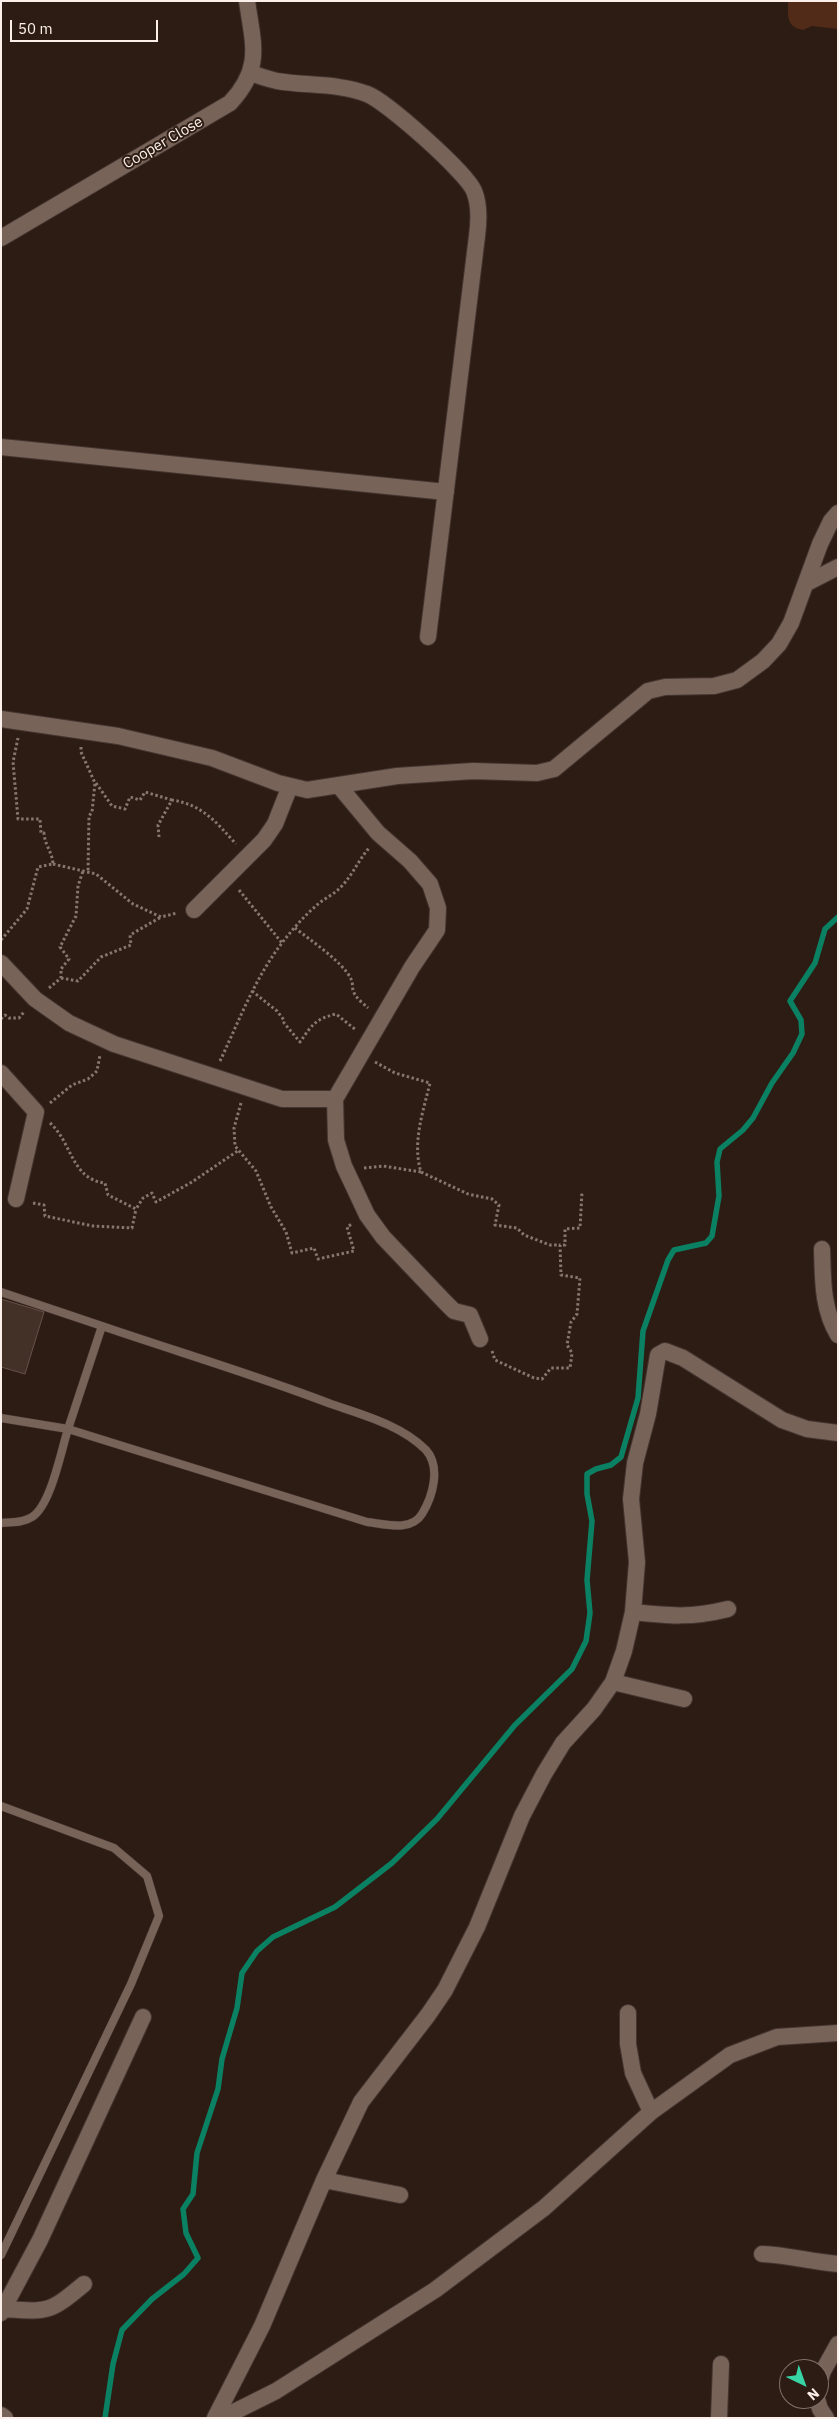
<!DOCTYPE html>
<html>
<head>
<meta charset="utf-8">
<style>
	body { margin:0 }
	#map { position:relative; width:839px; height:2419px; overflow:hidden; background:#2d1c13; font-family:"IBM Plex Sans",sans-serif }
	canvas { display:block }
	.frame { position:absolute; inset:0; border:2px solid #fdf0ea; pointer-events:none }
	.north { position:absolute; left:779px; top:2359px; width:50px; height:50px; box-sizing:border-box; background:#2d1c13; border:1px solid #807169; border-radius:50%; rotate:138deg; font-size:14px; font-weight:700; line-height:20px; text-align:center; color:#fdf0ea }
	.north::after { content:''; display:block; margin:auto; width:18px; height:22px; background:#37d4a6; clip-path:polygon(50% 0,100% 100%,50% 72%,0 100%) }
	.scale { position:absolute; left:10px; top:20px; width:148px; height:22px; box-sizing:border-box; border:2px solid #fdf0ea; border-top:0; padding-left:6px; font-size:15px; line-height:18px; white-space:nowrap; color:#fdf0ea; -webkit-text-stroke:4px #2d1c13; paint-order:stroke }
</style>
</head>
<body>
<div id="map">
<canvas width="839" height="2419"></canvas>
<div class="frame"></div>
<div class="north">N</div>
<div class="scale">50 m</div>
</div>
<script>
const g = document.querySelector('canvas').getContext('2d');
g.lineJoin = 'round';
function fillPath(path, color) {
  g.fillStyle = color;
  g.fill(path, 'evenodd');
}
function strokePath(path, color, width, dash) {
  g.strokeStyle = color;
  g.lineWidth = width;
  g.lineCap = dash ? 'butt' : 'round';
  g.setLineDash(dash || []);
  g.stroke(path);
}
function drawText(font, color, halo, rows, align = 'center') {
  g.font = font + ' "IBM Plex Sans",sans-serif';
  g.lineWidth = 4;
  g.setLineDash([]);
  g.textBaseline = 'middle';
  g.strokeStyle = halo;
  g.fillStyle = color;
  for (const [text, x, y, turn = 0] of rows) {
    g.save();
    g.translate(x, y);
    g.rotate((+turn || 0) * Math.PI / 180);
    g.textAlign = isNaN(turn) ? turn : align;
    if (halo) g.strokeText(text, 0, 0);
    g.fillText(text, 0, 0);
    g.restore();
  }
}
fillPath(new Path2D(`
	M788,1H838V29L812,26L803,30C786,27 788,16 788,1Z`), '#512b18');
strokePath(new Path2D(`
	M105,2418L113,2364L122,2330L152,2299L184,2274L198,2258L186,2233L183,2209L193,2194L197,2153L218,2089L222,2059L237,2008L242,1973L257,1951L273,1937L335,1907L392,1863L437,1819L515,1725L572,1669L586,1641L590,1613L587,1580L592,1521L587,1494V1474L596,1469L611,1465L621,1457L638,1398L643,1331L668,1260L674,1250L706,1243L712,1236L719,1196L717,1162L720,1149L743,1130L753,1118L772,1083L793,1053L802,1034L801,1020L790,1001L815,963L825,929L838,917`), '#0b8163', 5.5);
const building = new Path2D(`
	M1,1299L44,1312L25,1374L1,1367Z`);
fillPath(building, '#433027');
strokePath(building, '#675249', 1);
const lane = new Path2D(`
	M1,1292L102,1326L68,1429L1,1418
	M1,1523C11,1522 23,1523 32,1517C51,1505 61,1451 68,1429L367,1522C386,1524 411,1532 422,1514C433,1496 441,1467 426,1450C401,1425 363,1415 331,1404C256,1375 178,1352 102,1326
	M1,1806L114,1848L147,1876L159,1916L131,1984L1,2255`);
const street = new Path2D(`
	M251,73C259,76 268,79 277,81C306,86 339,83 367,94C386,101 467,173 474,191C480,205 479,221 477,236L428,637
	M1,238L230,103C263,68 253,44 247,1
	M1,447L446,492
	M807,583L838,567
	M1,719L118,736L212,758L278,783L307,790L397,776L473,771L537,773L554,769L648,691L665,687L714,686L737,680L763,661L779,644L791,623L820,544L831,521L838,513
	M194,910L264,840L275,824L290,786
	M1,963L35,999L69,1023L114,1044L282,1099H335L412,967L437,930L438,908L430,884L410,861L378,833L339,786
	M1,1073L36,1112L16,1199
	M335,1099L336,1140L344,1166L367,1215L383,1237L444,1301L454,1311L470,1315L480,1339
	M822,1249C823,1279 822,1309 838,1335
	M633,1612C669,1616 692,1618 728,1609
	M613,1682L684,1699
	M628,2013V2044L633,2073L651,2112
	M324,2180L400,2195
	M762,2254C788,2255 812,2262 838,2264
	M4,2309C49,2312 49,2313 84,2284
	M1,2313L40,2240L143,2017
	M819,2383L823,2371L838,2344
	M817,2399L820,2409L826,2418
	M1,2415L5,2418
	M215,2418L262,2326L324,2180L361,2102L428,2015L445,1990L477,1927L522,1816L544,1774L563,1743L594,1709L613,1682L624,1651L633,1612L637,1562L631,1499L635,1463L648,1414L658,1355L665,1351L683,1358L782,1420L807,1429L838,1433
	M222,2418L276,2391L435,2290L544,2208L651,2112L730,2055L777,2037L838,2033
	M719,2418L721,2364`);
strokePath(lane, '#433530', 9);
strokePath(street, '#433530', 18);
strokePath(new Path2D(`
	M81,747V752L95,783L92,812L89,816L88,872
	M96,783L112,806L125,809L130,797L140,800L145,792L172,800
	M159,837L158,825L172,800C203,805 216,822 236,844
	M53,864L96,874L133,904L161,917L177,913
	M239,890L282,943
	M295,928C310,940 343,962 351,979C353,982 352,987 353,990C355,998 363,1003 368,1008
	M1,940L27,909L38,867L53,864C52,851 45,846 44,833H41L40,819H18L13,762L18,738
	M61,978L78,981L101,957L131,945L130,935L161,917
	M49,988L61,978V969L69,959L60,947L76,916L78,886L83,871
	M252,991L277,1011L284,1020V1023L300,1042C312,1025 315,1019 336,1014L356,1030
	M1,1019L5,1015L9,1018H19L24,1012
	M220,1061C239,1021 255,978 282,943C292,930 303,917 316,906C323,899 333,895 340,888C352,876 358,861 369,848
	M375,1062L395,1073L430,1083C423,1112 412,1143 421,1172L468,1194L492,1199L499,1205L495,1225L517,1228L524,1235L550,1245H560
	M50,1103L72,1085L88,1079L97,1071L100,1055
	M241,1103L234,1128L235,1146L256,1171L271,1207L286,1232L292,1253L314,1248L318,1259L354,1251L347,1227L352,1224
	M50,1123C72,1142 71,1179 105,1183L108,1195L136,1209L143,1198L152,1193L156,1202L192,1182L239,1150
	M364,1168L383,1166L421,1172
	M33,1203L44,1205L45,1216L93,1226L132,1228L136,1209
	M492,1351L495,1360L534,1378L542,1379L551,1368H570L572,1353L567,1345L571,1322L577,1314L580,1278L561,1275L560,1245H565V1229L580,1228L582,1192`), '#86766f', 3, [2.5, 2.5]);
strokePath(lane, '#786359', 8);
strokePath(street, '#786359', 16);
drawText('15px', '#fdf0ea', '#2d1c13', [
	["Cooper Close",163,143,-30]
]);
</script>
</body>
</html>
